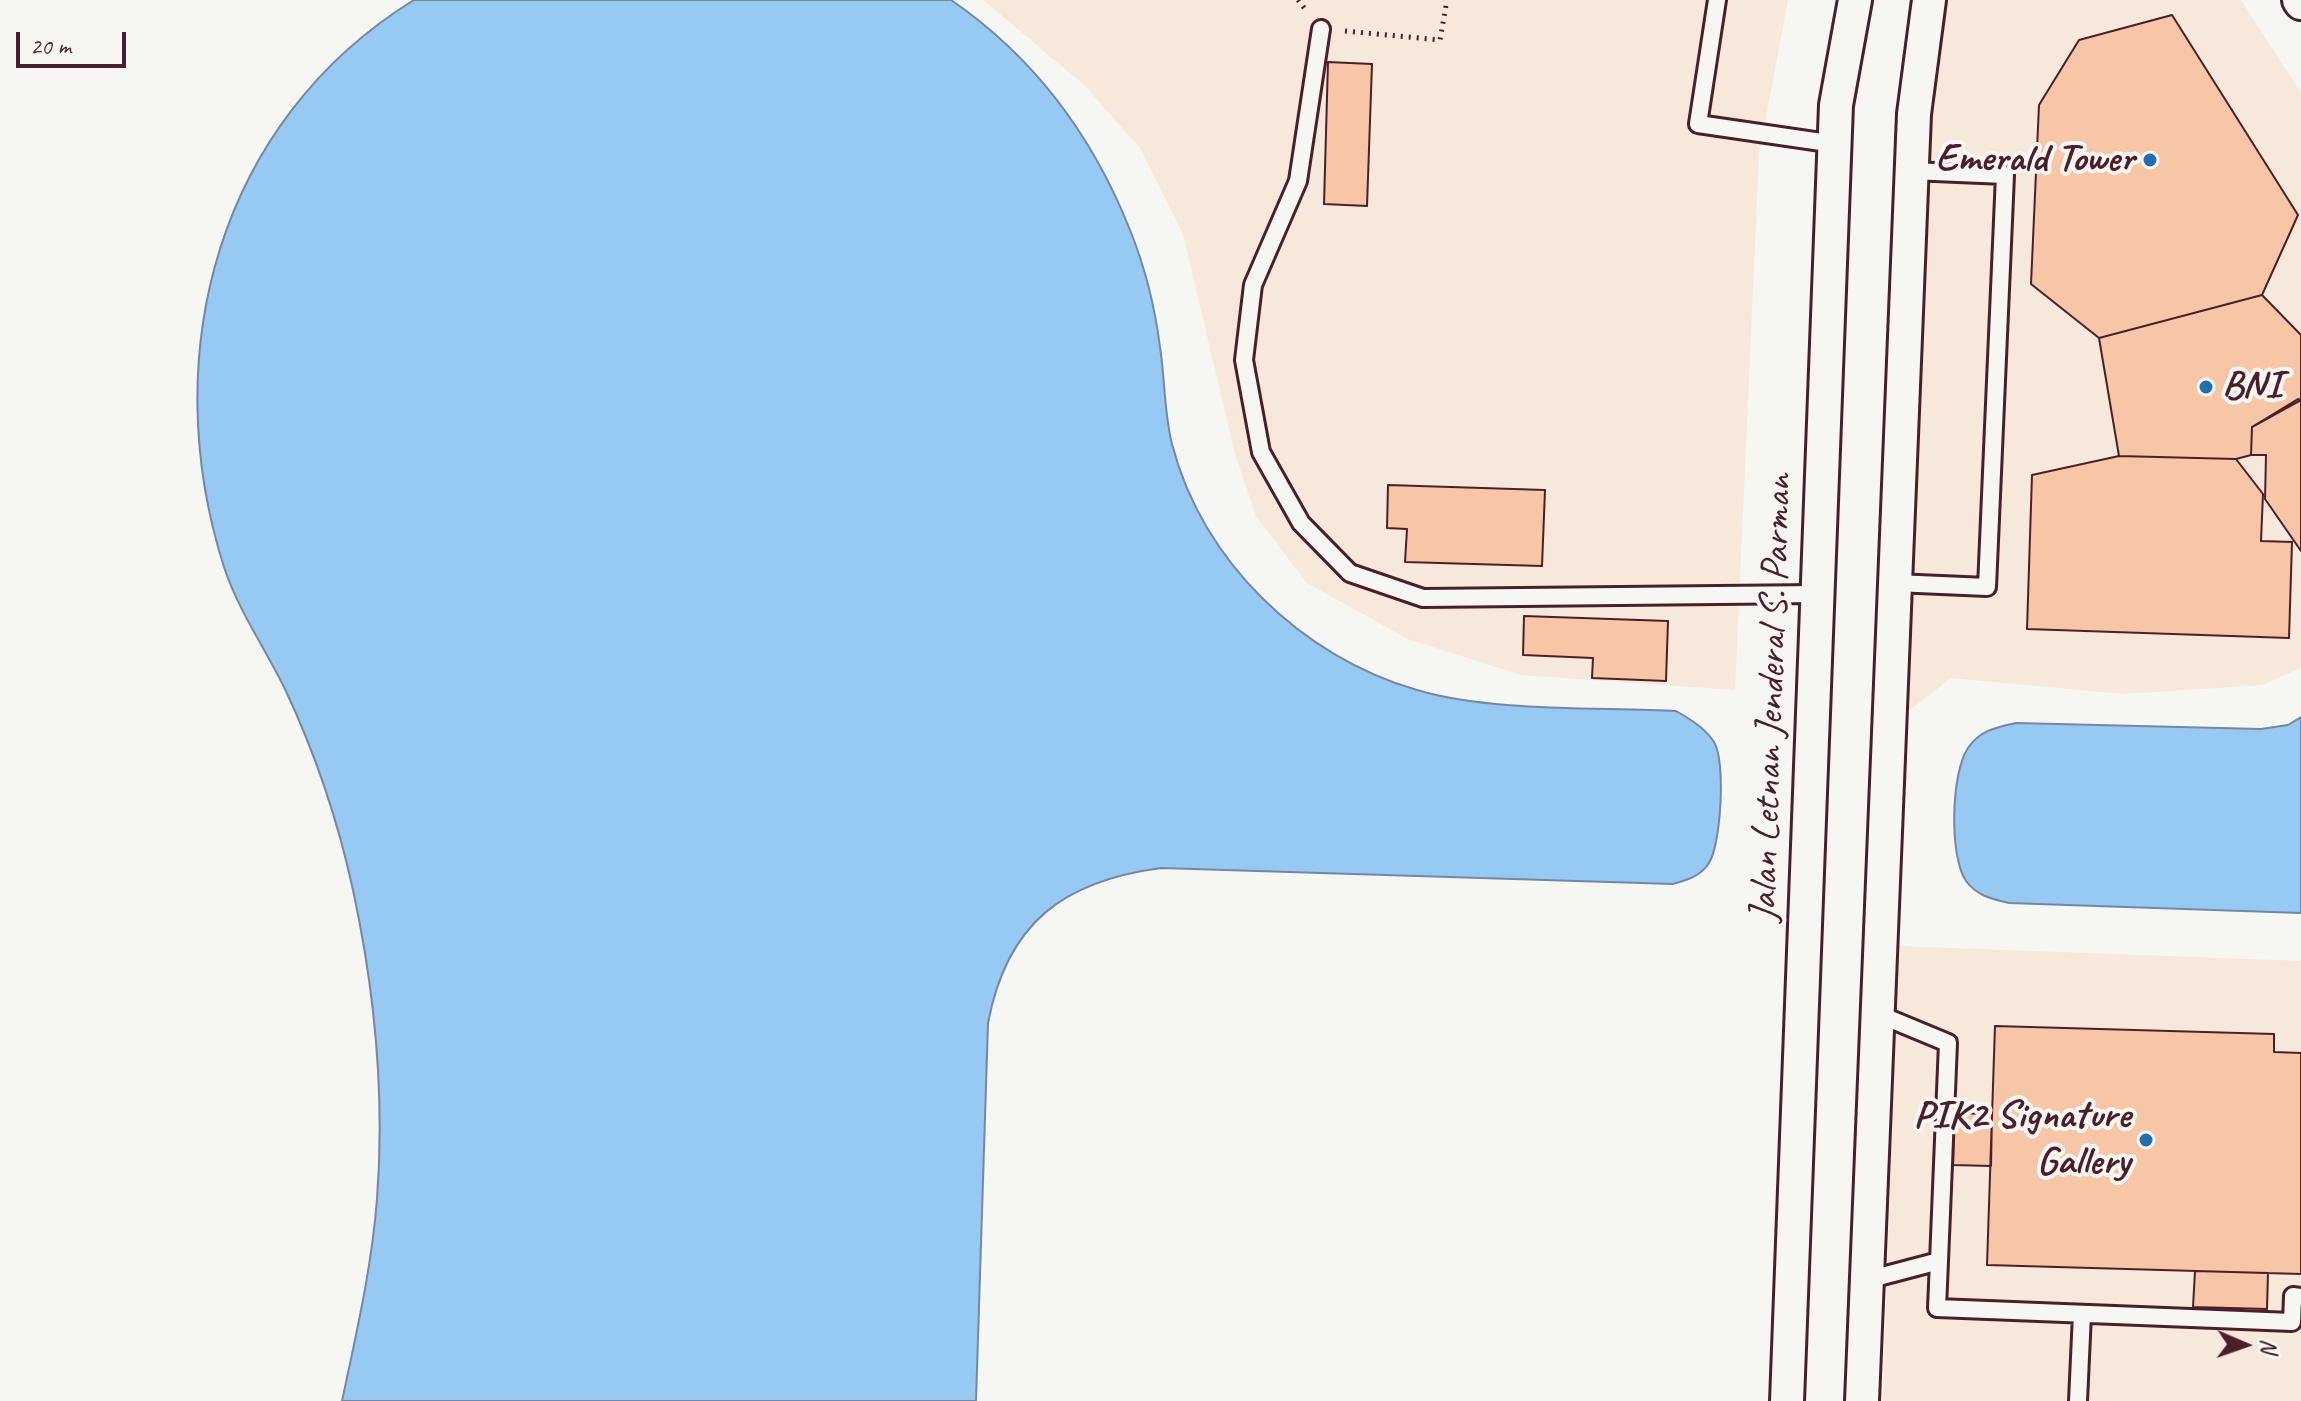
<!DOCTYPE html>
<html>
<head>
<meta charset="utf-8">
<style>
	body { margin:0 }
	#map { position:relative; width:2301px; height:1401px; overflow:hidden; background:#f6f6f2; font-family:Caveat,sans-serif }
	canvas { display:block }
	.north { position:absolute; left:2205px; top:1305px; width:80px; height:80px; -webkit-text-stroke:6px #f6f6f2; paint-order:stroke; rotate:92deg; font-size:22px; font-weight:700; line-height:32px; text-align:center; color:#4a1f2b }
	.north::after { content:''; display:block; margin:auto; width:28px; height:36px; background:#4a1f2b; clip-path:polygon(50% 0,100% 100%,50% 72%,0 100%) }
	.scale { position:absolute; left:16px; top:32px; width:110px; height:36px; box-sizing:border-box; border:4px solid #4a1f2b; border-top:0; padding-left:10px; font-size:24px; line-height:28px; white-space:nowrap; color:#4a1f2b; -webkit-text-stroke:6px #f6f6f2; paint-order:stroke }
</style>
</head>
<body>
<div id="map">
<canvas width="2301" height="1401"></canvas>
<div class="north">N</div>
<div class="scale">20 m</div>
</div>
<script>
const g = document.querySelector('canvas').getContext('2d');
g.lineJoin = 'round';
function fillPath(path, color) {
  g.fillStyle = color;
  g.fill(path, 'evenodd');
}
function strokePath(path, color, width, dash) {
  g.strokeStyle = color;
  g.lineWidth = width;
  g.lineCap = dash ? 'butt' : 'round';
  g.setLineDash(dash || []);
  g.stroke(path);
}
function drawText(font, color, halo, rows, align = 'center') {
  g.font = font + ' Caveat,sans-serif';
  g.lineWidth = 8;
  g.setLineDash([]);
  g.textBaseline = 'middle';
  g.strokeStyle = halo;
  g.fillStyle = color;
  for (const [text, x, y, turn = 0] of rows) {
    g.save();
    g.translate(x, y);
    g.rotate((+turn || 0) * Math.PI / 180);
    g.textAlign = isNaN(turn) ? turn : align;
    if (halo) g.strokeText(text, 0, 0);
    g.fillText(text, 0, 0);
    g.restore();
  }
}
fillPath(new Path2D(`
	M983,0H1788L1759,154L1735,690L1521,675L1408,639L1307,583L1256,516L1235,454L1183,234L1140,148L1083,84Z
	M1946,0H2241L2301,93V668L2262,685L2123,694L1951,678L1906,713L1934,70Z
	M1898,946L2301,961V1401H1883Z`), '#f6e8db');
const water = new Path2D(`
	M414,0H951C1034,57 1093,137 1130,230C1145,267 1155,308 1160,347C1165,379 1164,413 1172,444C1202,561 1302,657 1417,690C1490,712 1598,707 1676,711C1690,719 1705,728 1714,742C1726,761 1721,844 1709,863C1701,876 1687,880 1673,884L1161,868C1063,881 1007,923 988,1023L976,1401H342C356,1335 372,1266 377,1199C385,1094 375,992 353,890C338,821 315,753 285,689C265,648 238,610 224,567C156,354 218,121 414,0Z
	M2301,717V913L2009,903C1992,899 1977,896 1966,881C1949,856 1951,773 1968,748C1980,730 1997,727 2016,723L2261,729L2288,725Z`);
fillPath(water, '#96caf3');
strokePath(water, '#7886a3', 2);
const building = new Path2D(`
	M2172,15L2298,215L2262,295L2099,338L2031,284L2039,105L2079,40Z
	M1328,62L1372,64L1367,206L1324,204Z
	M2262,295L2301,335V400L2252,427L2251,455L2236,459L2119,456L2099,338Z
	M2298,399L2301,400V551L2265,499L2266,455H2251L2252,427Z
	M2119,456L2236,459L2263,494L2261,541L2292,542L2289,638L2027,629L2032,475Z
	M1388,485L1545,490L1542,566L1405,562L1407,529L1387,528Z
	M1524,616L1668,621L1666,681L1592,678L1593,658L1523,655Z
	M1995,1026L2274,1034V1052L2301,1053V1274L1987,1265Z
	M1954,1113L1992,1114L1991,1166L1953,1165Z
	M2195,1271L2268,1273L2267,1309L2193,1307Z`);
fillPath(building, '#f6c6a6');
strokePath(building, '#4a1f2b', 2);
const lane = new Path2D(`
	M1717,0L1698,124L1835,144
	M1321,29L1298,181L1253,285L1244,360L1261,452L1301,523L1350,573L1423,598L1817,594
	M1895,583L1987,587L2005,175L1911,171
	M1939,1261L1937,1308L2292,1322L2293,1296L2301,1297
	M1867,1280L1939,1261L1948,1043L1878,1014
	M2078,1401L2082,1314`);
const street = new Path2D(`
	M2299,0L2301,3
	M1787,1401L1836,105L1855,0
	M1862,1401L1914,114L1929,0`);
strokePath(lane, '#4a1f2b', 22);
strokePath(street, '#4a1f2b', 38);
strokePath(new Path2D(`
	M1298,0L1305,9
	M1345,31L1440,40L1447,0`), '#4a1f2b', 5, [2, 6]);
strokePath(lane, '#f6f6f2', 16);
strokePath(street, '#f6f6f2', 32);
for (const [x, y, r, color] of [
	[2150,160,8,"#1f6fb2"],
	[2206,387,8,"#1f6fb2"],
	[2146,1140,8,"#1f6fb2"]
]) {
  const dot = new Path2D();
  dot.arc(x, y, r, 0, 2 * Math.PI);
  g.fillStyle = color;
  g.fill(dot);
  strokePath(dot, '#f6f6f2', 3);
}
drawText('bold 40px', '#4a1f2b', '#f6f6f2', [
	["Emerald Tower",2134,160],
	["BNI",2222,387,"left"],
	["PIK2 Signature",2130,1117],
	["Gallery",2130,1163]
], 'right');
drawText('40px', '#4a1f2b', '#f6f6f2', [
	["Jalan Letnan Jenderal S. Parman",1772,698,-88]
]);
</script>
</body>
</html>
